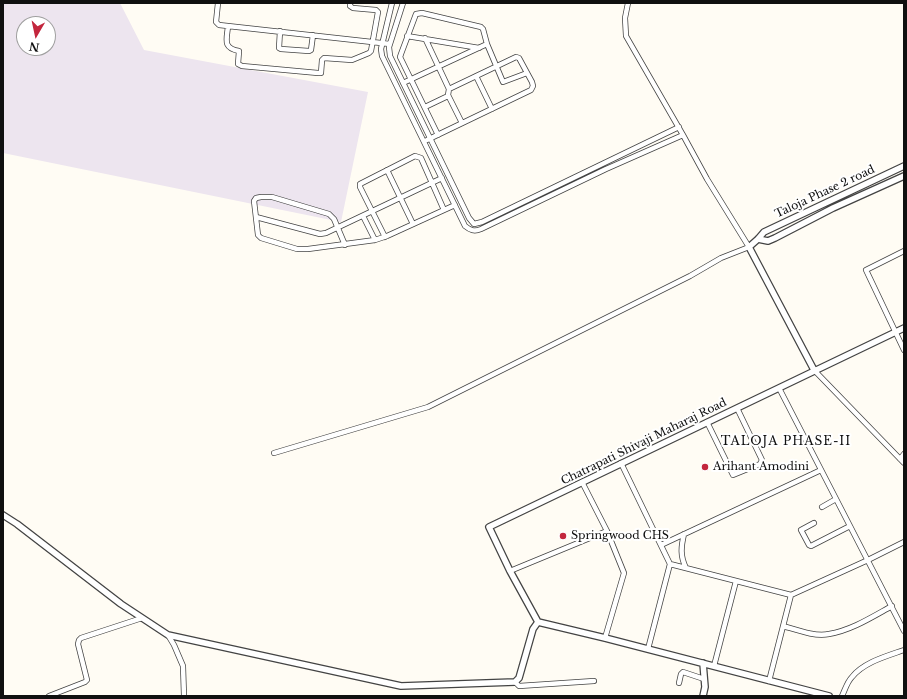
<!DOCTYPE html>
<html>
<head>
<meta charset="utf-8">
<style>
	body { margin:0 }
	#map { position:relative; width:907px; height:699px; overflow:hidden; background:#fffcf4; font-family:"Libre Baskerville",serif }
	canvas { display:block }
	.frame { position:absolute; inset:0; border:4px solid #101010; pointer-events:none }
	.north { position:absolute; left:16px; top:16px; width:40px; height:40px; box-sizing:border-box; background:#fff; border:1px solid #9f9f9f; border-radius:50%; rotate:189deg; font-size:11px; font-weight:700; line-height:16px; text-align:center; color:#101010 }
	.north::after { content:''; display:block; margin:auto; width:14px; height:18px; background:#c3263d; clip-path:polygon(50% 0,100% 100%,50% 72%,0 100%) }
</style>
</head>
<body>
<div id="map">
<canvas width="907" height="699"></canvas>
<div class="frame"></div>
<div class="north">N</div>
</div>
<script>
const g = document.querySelector('canvas').getContext('2d');
g.lineJoin = 'round';
function fillPath(path, color) {
  g.fillStyle = color;
  g.fill(path, 'evenodd');
}
function strokePath(path, color, width, dash) {
  g.strokeStyle = color;
  g.lineWidth = width;
  g.lineCap = dash ? 'butt' : 'round';
  g.setLineDash(dash || []);
  g.stroke(path);
}
function drawText(font, color, halo, rows, align = 'center') {
  g.font = font + ' "Libre Baskerville",serif';
  g.lineWidth = 4;
  g.setLineDash([]);
  g.textBaseline = 'middle';
  g.strokeStyle = halo;
  g.fillStyle = color;
  for (const [text, x, y, turn = 0] of rows) {
    g.save();
    g.translate(x, y);
    g.rotate((+turn || 0) * Math.PI / 180);
    g.textAlign = isNaN(turn) ? turn : align;
    if (halo) g.strokeText(text, 0, 0);
    g.fillText(text, 0, 0);
    g.restore();
  }
}
fillPath(new Path2D(`
	M3,3H120L144,50L368,92L341,222L3,153ZM24,24H48V48H24Z`), '#ede5ef');
const minor = new Path2D(`
	M218,3L216,22L219,25L390,44
	M392,3L381,49L382,56L465,226C470,230 474,232 481,229L606,169L683,135
	M403,3L389,47L390,56L469,218L474,224L482,222L679,127
	M228,26C227,39 222,48 239,51L238,64L242,66L318,73H321L322,60L324,58L352,60L369,53L371,51L378,12L376,10L353,8L350,6V3
	M280,31L279,48L281,49L309,51L311,50L313,35
	M407,36L479,48
	M425,38L449,89
	M476,76L492,109
	M403,83L487,44
	M425,107L448,96
	M438,135L400,57L401,54L416,14L422,13L481,27L483,29L487,44L503,82L527,73
	M427,140L531,90L533,86L532,82L519,58L516,57L449,89L448,95L462,123
	M387,170L413,224
	M363,216L375,240
	M256,217L320,234L326,233L442,178
	M385,237L360,187V184L415,156L421,158L444,210
	M345,245L334,219L329,214L272,197H261L256,198L254,201L258,235L261,238L297,249H308L375,240L387,236L455,205
	M904,251L866,270L904,350
	M814,370L904,463
	M779,388L904,631
	M707,422L733,475L760,464L762,460L737,408
	M274,453L428,407L690,276L721,258L749,247L707,179L683,135L626,36L625,18L628,3
	M900,459L904,454
	M621,463L670,564L791,595L868,560L904,542
	M582,482L607,531L624,573L605,638
	M822,507L836,499
	M814,523L801,530L809,545L811,546L850,526
	M684,534C681,547 680,556 686,568
	M661,545L821,470
	M510,571L607,531
	M783,626C797,630 815,637 829,634C852,630 872,617 892,606
	M168,635L174,645L183,666L184,696
	M648,649L670,564
	M714,666L736,581
	M769,681L791,595
	M515,682L519,686L594,681
	M679,683L681,674L683,672L704,679
	M49,696L85,682L87,680L78,644L79,640L81,638L142,618
	M842,696C845,690 847,682 852,677C864,662 887,656 904,650`);
const tertiary = new Path2D(`
	M758,239L768,241L775,238L833,208L904,176
	M814,370L749,247L758,239L764,232L904,166
	M3,515L17,524L121,604L168,635L401,686L515,682L519,678L533,629L538,622
	M538,622L510,571L489,527L904,328
	M538,622L605,638L829,696
	M703,696L705,687L703,663`);
strokePath(minor, '#434343', 6);
strokePath(tertiary, '#434343', 8);
strokePath(minor, '#fff', 4.5);
strokePath(tertiary, '#fff', 5.5);
for (const [x, y, r, color] of [
	[705,467,4,"#c3263d"],
	[563,536,4,"#c3263d"]
]) {
  const dot = new Path2D();
  dot.arc(x, y, r, 0, 2 * Math.PI);
  g.fillStyle = color;
  g.fill(dot);
  strokePath(dot, '#fff', 1.5);
}
drawText('11px', '#101010', '#fff', [
	["Taloja Phase 2 road",825,192,-25],
	["Chatrapati Shivaji Maharaj Road",644,442,-26]
]);
drawText('11px', '#101010', '#fff', [
	["Arihant Amodini",713,467],
	["Springwood CHS",571,536]
], 'left');
g.letterSpacing = '1px';
drawText('12px', '#101010', '#fff', [
	["TALOJA PHASE-II",786,442]
]);
g.letterSpacing = '0px';
</script>
</body>
</html>
